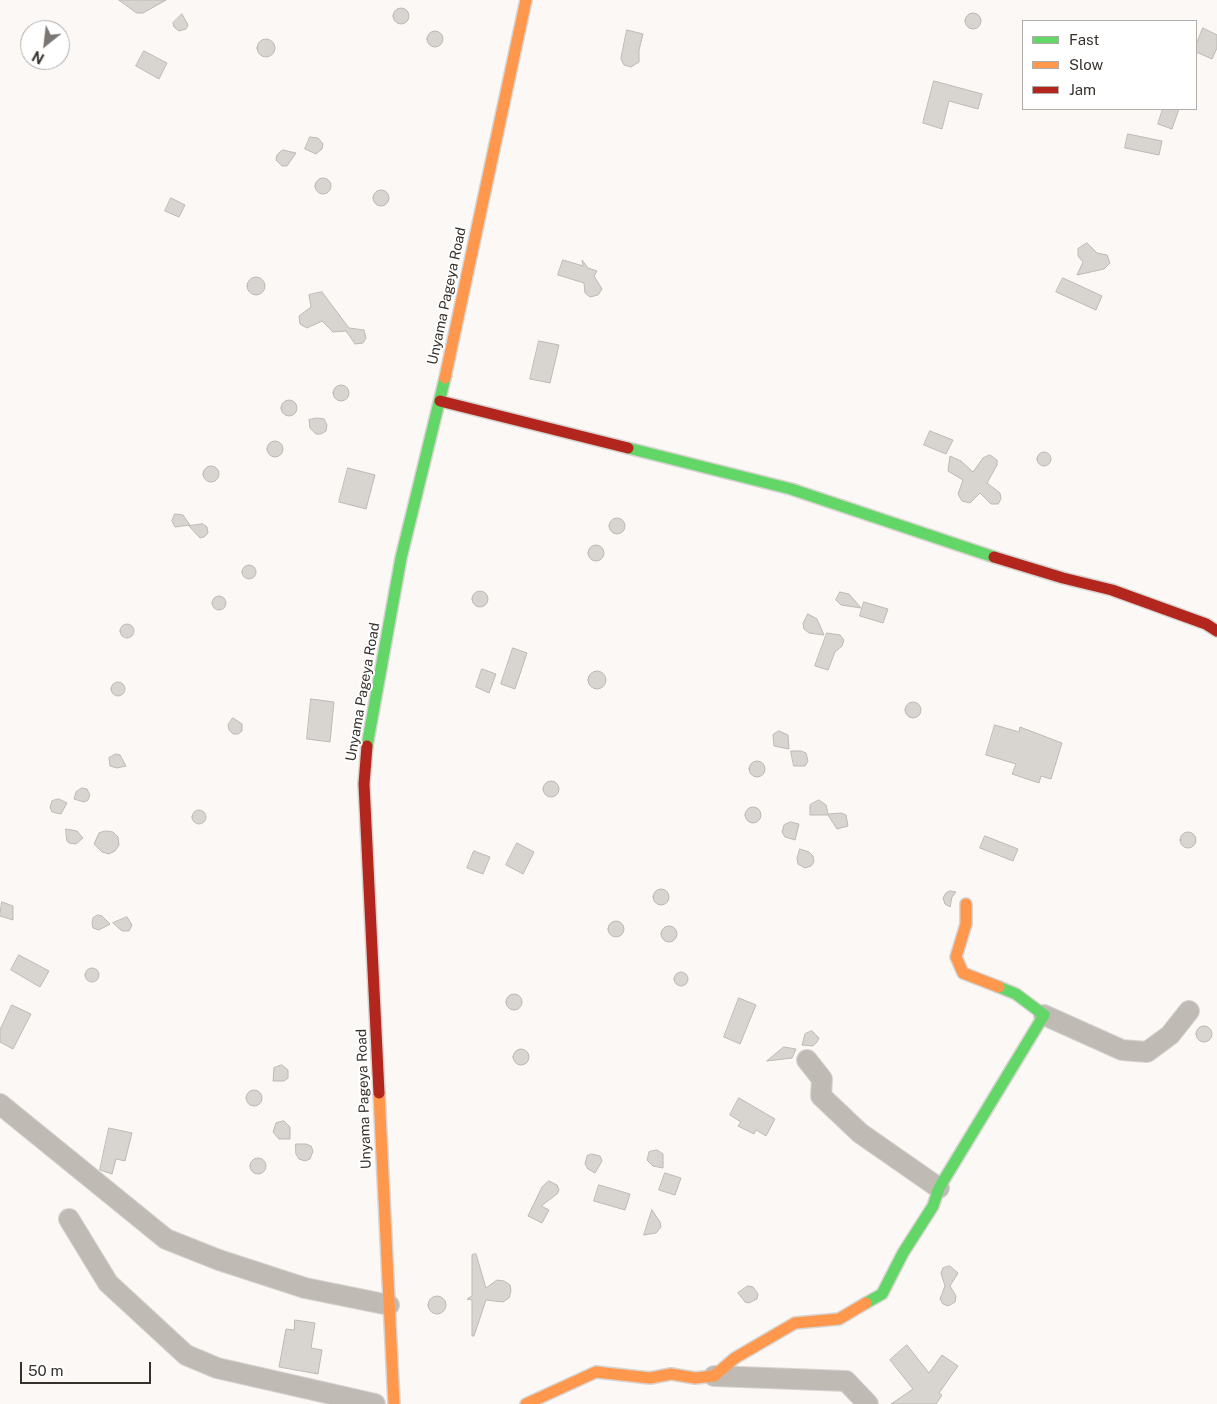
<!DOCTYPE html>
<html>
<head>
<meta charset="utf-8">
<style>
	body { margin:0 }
	#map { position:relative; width:1217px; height:1404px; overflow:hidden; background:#fbf8f5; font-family:"Public Sans",sans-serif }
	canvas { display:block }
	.legend { position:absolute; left:1022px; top:20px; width:175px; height:90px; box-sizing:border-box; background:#fff; border:1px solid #afacaa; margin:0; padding:6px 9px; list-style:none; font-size:15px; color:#36302b }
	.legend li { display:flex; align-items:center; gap:10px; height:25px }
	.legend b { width:25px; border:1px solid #afacaa }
	.north { position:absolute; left:20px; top:20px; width:50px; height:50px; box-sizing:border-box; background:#fff; border:1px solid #afacaa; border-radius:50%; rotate:209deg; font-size:14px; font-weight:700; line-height:20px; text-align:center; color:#36302b }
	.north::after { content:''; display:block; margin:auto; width:18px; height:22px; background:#7b7672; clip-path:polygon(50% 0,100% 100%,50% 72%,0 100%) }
	.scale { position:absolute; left:20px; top:1362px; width:131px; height:22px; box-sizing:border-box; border:2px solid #36302b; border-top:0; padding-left:6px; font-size:15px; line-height:18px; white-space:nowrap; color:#36302b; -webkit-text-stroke:4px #fff; paint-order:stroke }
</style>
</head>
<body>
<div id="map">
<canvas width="1217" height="1404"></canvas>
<ul class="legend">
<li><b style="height:6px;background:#63d668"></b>Fast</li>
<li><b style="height:6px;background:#ff974d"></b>Slow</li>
<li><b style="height:6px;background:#b3261e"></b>Jam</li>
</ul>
<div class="north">N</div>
<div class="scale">50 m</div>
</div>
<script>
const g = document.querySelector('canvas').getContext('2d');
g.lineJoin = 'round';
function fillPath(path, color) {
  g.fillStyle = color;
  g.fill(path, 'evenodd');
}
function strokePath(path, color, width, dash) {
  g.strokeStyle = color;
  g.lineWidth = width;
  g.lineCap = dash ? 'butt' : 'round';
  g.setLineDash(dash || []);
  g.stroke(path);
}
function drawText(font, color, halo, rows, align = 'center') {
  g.font = font + ' "Public Sans",sans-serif';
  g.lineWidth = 4;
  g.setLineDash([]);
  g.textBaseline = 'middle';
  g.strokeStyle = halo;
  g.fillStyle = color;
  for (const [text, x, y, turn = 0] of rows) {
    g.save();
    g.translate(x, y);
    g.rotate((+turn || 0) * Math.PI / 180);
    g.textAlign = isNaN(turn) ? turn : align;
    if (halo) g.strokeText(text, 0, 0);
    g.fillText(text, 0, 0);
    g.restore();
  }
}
const building = new Path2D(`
	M119,0H166L143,13H137Z
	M393 16a8 8 0 1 1 16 0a8 8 0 1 1-16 0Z
	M965 21a8 8 0 1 1 16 0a8 8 0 1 1-16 0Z
	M182,14L188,25L186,29L179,31L174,27L173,23Z
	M1203,28L1217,35V48L1212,59L1196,52V45Z
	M627,30L643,34L639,50V62L631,67L624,65L621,59Z
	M427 39a8 8 0 1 1 16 0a8 8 0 1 1-16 0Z
	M257 48a9 9 0 1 1 18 0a9 9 0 1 1-18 0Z
	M144,51L167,63L159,79L136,66Z
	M934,81L982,94L978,109L949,101L942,129L923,123Z
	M1163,109H1179L1172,129L1158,124Z
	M1128,134L1162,141L1159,155L1125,148Z
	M310,137L318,138L323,144L322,149L316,154L305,149Z
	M283,150L296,153L287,166H282L276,160L277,155Z
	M315 186a8 8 0 1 1 16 0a8 8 0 1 1-16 0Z
	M373 198a8 8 0 1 1 16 0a8 8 0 1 1-16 0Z
	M171,198L185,205L179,217L165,211Z
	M1087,243L1097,253L1107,255L1110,263L1104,269L1077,275L1083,262L1078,256V249Z
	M563,260L583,266L582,260L588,268L597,271L594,276L602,289L598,295L590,297L585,293L584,283L558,275Z
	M247 286a9 9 0 1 1 18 0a9 9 0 1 1-18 0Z
	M1063,278L1102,296L1096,310L1056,292Z
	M322,292L349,328L364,330L366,338L363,343L355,344L346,331L333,332L322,321L307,328L300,324L299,316L311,307L309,295Z
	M539,341L559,345L550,383L530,379Z
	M333 393a8 8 0 1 1 16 0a8 8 0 1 1-16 0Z
	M281 408a8 8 0 1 1 16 0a8 8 0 1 1-16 0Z
	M317,418L324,419L327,425L326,431L321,434H316L310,428L309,420Z
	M930,431L953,440L946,454L924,445Z
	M267 449a8 8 0 1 1 16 0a8 8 0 1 1-16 0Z
	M1037 459a7 7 0 1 1 14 0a7 7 0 1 1-14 0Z
	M990,455L997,460V465L987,483L1000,493L1001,499L998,504H991L980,493L970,503L962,501L958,494L963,480L948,471L950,456L961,461L973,472L983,458Z
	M203 474a8 8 0 1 1 16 0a8 8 0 1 1-16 0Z
	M348,468L375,475L366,509L339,502Z
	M175,514L183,515L190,525L175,527L172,521Z
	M609 526a8 8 0 1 1 16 0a8 8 0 1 1-16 0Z
	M203,524L207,527L208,533L204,537L200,538L189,526Z
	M588 553a8 8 0 1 1 16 0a8 8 0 1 1-16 0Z
	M242 572a7 7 0 1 1 14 0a7 7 0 1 1-14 0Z
	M472 599a8 8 0 1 1 16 0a8 8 0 1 1-16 0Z
	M840,592L849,594L861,608L841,605L836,600Z
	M212 603a7 7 0 1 1 14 0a7 7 0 1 1-14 0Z
	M864,602L888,609L883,623L860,616Z
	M808,614L817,619L824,635L809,633L804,629L803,624Z
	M120 631a7 7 0 1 1 14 0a7 7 0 1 1-14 0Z
	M827,633L840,635L844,640L842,646L835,652L828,670L815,666Z
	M513,648L527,653L515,689L501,684Z
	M482,669L496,674L489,693L476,687Z
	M588 680a9 9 0 1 1 18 0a9 9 0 1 1-18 0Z
	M111 689a7 7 0 1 1 14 0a7 7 0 1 1-14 0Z
	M311,699L334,702L330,742L307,739Z
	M905 710a8 8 0 1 1 16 0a8 8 0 1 1-16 0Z
	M233,718L242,724V731L238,734H233L229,730L228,725Z
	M995,725L1019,732L1020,727L1062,743L1051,779L1041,776L1039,783L1012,774L1016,764L986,755Z
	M779,731L788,735L789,749L774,746L773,735Z
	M791,751H801L806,753L808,761L805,766H794Z
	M116,754L120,755L126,766L117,768L110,766L109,758Z
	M749 769a8 8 0 1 1 16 0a8 8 0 1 1-16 0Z
	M543 789a8 8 0 1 1 16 0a8 8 0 1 1-16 0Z
	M82,788L87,789L90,795L88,800L84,802L74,799L76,792Z
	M59,799L67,803L61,814L52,812L50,807L52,801Z
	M819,800L826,805L828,814L841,813L846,815L848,826L837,829L828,815H810V805Z
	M745 815a8 8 0 1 1 16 0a8 8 0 1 1-16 0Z
	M192 817a7 7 0 1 1 14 0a7 7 0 1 1-14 0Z
	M791,822L799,824L795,840L785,837L782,832L784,825Z
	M66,829L77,831L83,838L76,844L69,843L67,841Z
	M106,831L113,832L118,837L119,845L115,851L109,854L102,852L94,844L99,833Z
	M1180 840a8 8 0 1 1 16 0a8 8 0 1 1-16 0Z
	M985,836L1018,849L1013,861L980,848Z
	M517,843L534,852L523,874L506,865Z
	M800,849L809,852L813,856L814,862L811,866L805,868L798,864L797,859Z
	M474,851L490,857L483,874L467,868Z
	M653 897a8 8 0 1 1 16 0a8 8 0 1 1-16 0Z
	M950,891L956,892L952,897L950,907L945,904L943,898L946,893Z
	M2,902L13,906V920L0,916Z
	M98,915L102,916L110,924L99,930L93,928L92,923L93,918Z
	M127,917L132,925L129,931H122L113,923Z
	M608 929a8 8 0 1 1 16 0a8 8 0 1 1-16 0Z
	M661 934a8 8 0 1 1 16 0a8 8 0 1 1-16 0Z
	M19,955L49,971L40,987L11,970Z
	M85 975a7 7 0 1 1 14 0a7 7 0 1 1-14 0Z
	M674 979a7 7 0 1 1 14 0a7 7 0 1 1-14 0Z
	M506 1002a8 8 0 1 1 16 0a8 8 0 1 1-16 0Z
	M739,998L756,1005L740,1044L724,1037Z
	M12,1005L31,1014L13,1049L0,1042V1030Z
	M1196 1034a8 8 0 1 1 16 0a8 8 0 1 1-16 0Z
	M812,1031L819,1038L817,1042L813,1046L802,1045L805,1034Z
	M784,1047L796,1049L792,1058L767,1061Z
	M513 1057a8 8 0 1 1 16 0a8 8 0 1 1-16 0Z
	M282,1065L288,1070V1078L284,1081H273L274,1068Z
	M246 1098a8 8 0 1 1 16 0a8 8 0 1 1-16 0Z
	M739,1098L775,1119L766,1136L756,1130L754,1134L738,1126L741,1122L730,1115Z
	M284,1121L290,1127V1139H279L273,1132L276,1123Z
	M109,1128L132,1133L125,1161L116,1159L112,1174L100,1170Z
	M296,1144H306L311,1146L313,1151L310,1159L305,1161L299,1159L296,1154Z
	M657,1150L663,1154V1168L653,1166L647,1160L649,1152Z
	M592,1154L600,1156L602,1161L595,1173L588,1169L585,1164L587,1156Z
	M250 1166a8 8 0 1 1 16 0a8 8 0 1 1-16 0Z
	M665,1173L681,1178L675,1195L659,1190Z
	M549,1181L557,1185L559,1190L557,1194L541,1206L549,1210L542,1223L528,1216L542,1187Z
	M599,1185L630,1194L625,1210L594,1201Z
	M652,1210L660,1222L661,1227L656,1233L644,1235Z
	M476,1254L486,1288L497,1280L504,1281L510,1285L511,1291L509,1298L503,1302L486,1300L474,1336H472V1300L467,1299L472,1296V1255Z
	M950,1266L958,1273L950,1286L956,1296L955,1302L948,1306L943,1304L940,1299L945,1286L941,1273L943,1268Z
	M748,1286L753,1287L758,1294L757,1299L749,1303L745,1302L738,1293Z
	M428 1305a9 9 0 1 1 18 0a9 9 0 1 1-18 0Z
	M295,1320L315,1323L311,1348L322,1350L318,1374L279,1367L286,1329L294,1330Z
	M907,1345L929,1373L942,1355L958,1366L939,1393L942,1395L936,1404H891L913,1389L890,1360Z`);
fillPath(building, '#d8d4d0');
strokePath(building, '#bdb9b5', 1);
const street = new Path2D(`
	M1044,1015L1122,1050L1147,1052L1170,1035L1189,1011
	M807,1060L822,1079L821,1096L860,1133L939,1188
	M0,1104L166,1239L219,1260L305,1288L389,1305
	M69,1219L108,1283L186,1355L217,1368L375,1404
	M714,1376L846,1381L868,1404`);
const fast = new Path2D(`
	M628,448L791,489L994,557
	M367,746L401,558L445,378
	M866,1303L882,1294L903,1253L933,1206L939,1188L1044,1015L1016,994L999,987`);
const slow = new Path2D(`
	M445,378L526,0
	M966,904V924L956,957L963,973L999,987
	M379,1093L394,1404
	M526,1404L596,1372L650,1378L671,1374L695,1378L714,1376L735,1358L795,1323L839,1319L866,1303`);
const jam = new Path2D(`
	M440,401L628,448
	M994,557L1063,578L1112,590L1206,624L1217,631
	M367,746L364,784L379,1093`);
strokePath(street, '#d7d4d1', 22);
strokePath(fast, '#d7d4d1', 14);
strokePath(slow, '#d7d4d1', 14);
strokePath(jam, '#d7d4d1', 14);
strokePath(street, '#c0bab4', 20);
strokePath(fast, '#63d668', 11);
strokePath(slow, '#ff974d', 11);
strokePath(jam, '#b3261e', 11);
drawText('14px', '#36302b', '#fff', [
	["Unyama Pageya Road",447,296,-78],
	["Unyama Pageya Road",363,692,-80],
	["Unyama Pageya Road",364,1099,-92]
]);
</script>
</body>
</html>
